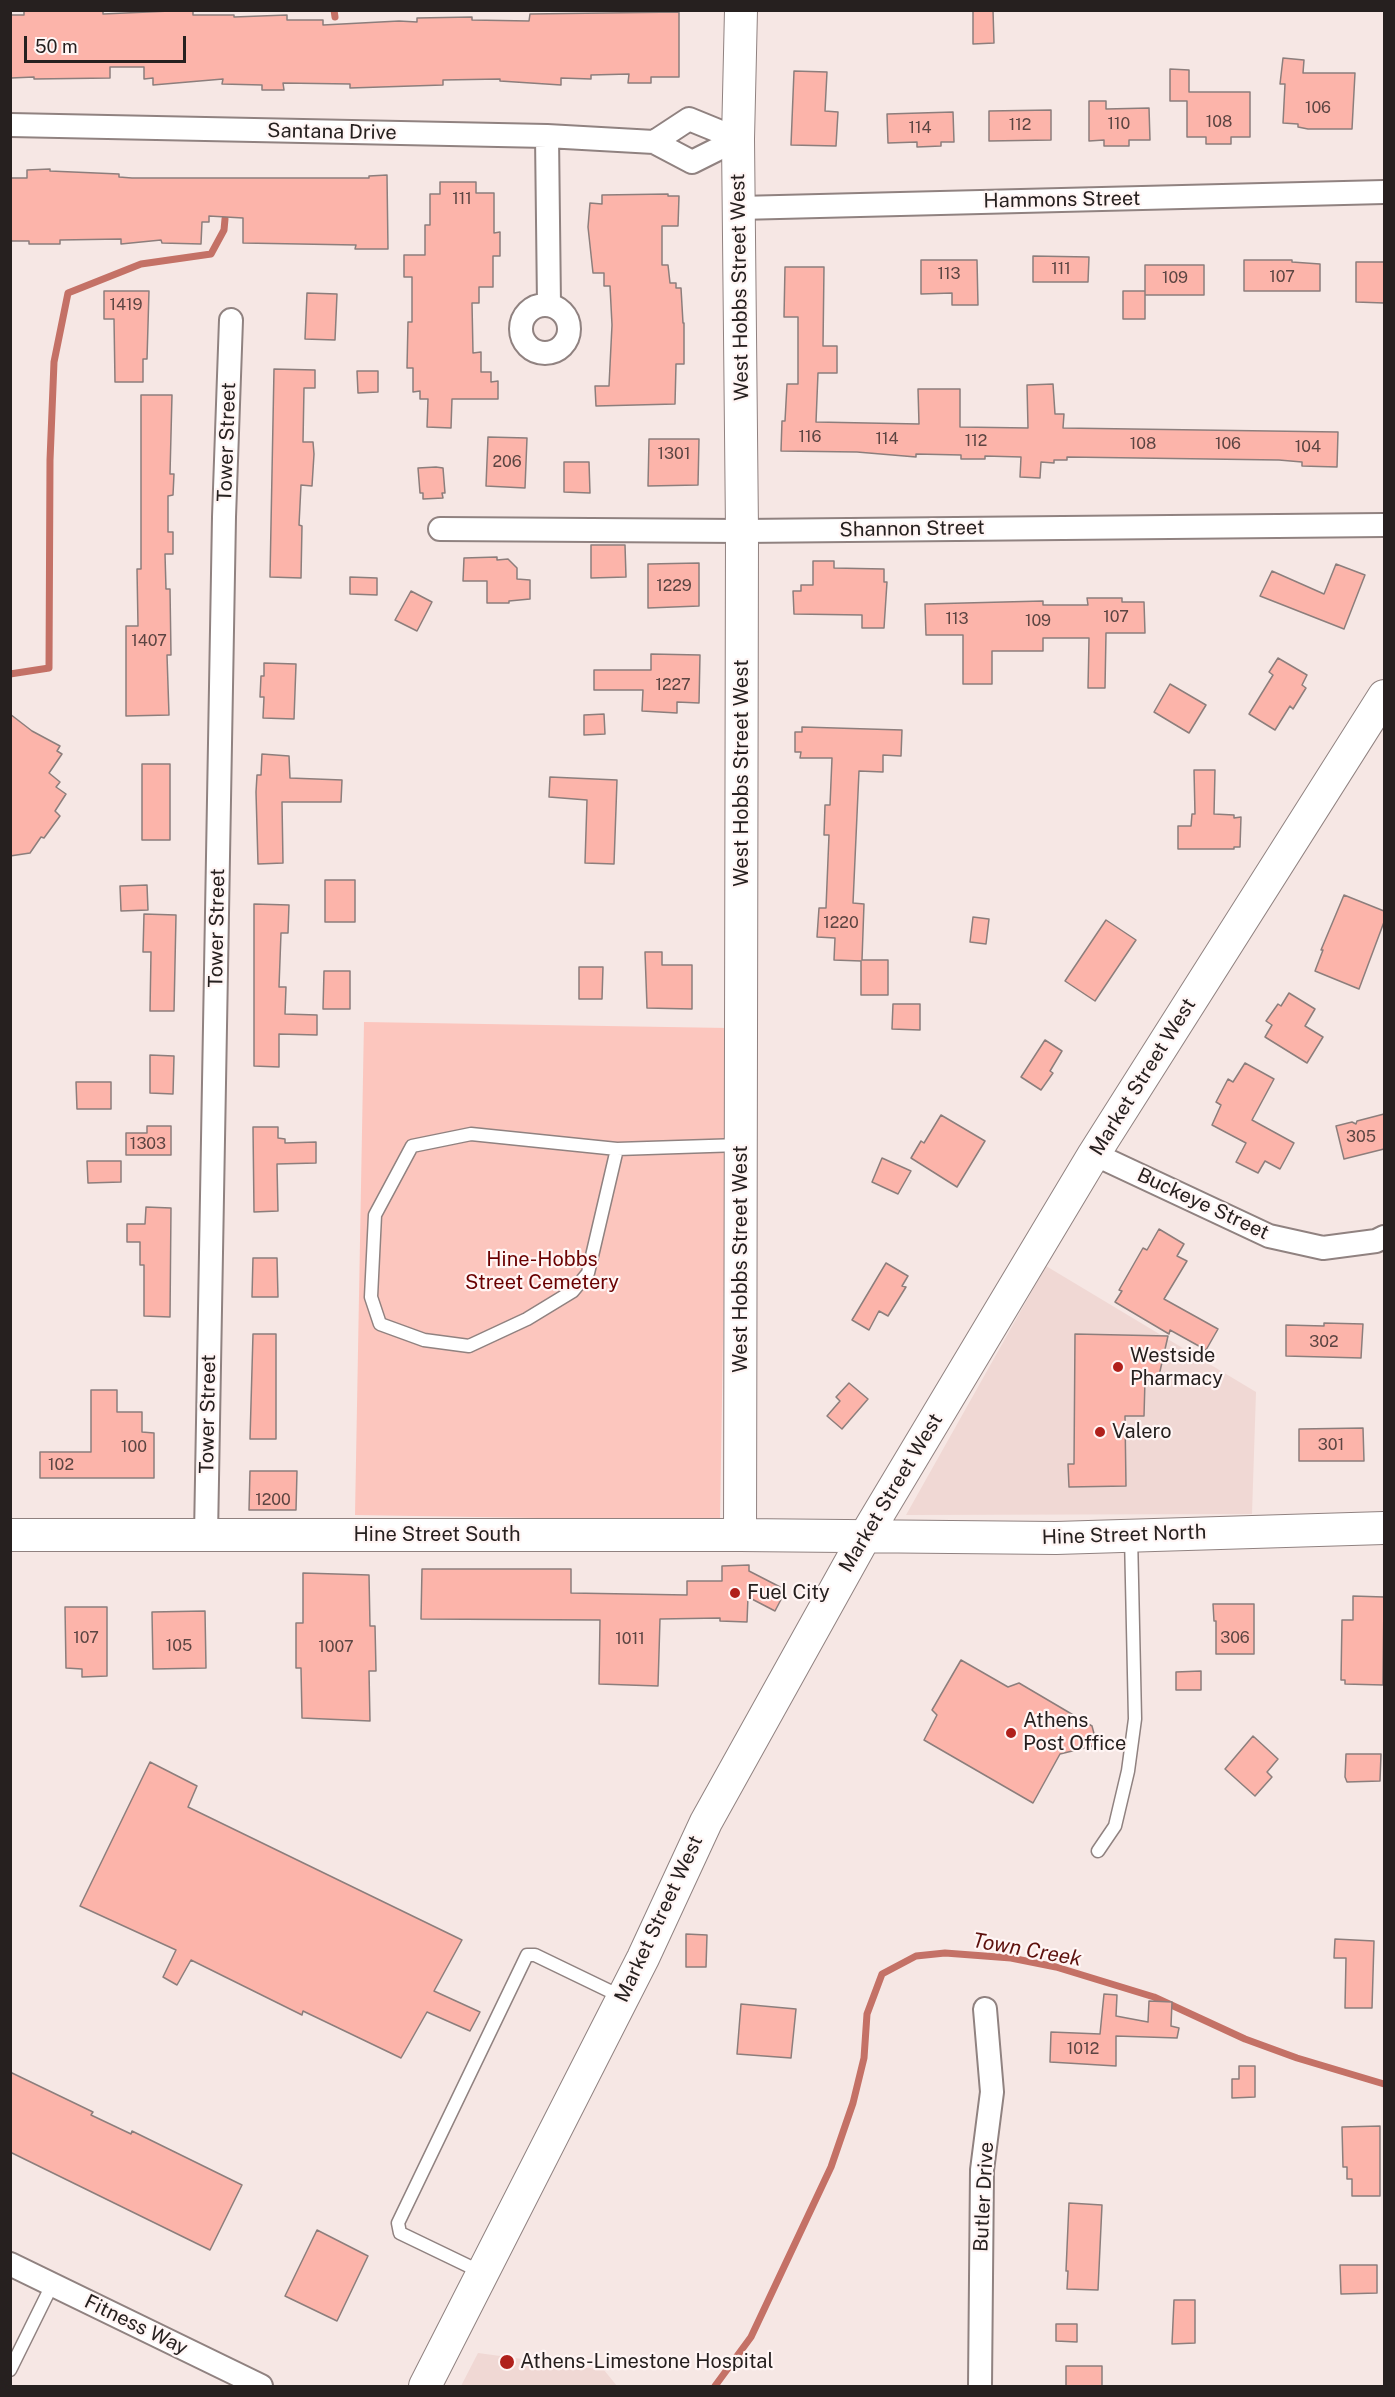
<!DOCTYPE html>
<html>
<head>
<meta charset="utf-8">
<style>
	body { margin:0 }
	#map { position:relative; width:1395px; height:2397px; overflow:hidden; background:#f6e7e4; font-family:"Public Sans",sans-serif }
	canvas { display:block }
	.frame { position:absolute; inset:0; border:12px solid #26201f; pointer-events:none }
	.scale { position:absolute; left:24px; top:36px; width:162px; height:27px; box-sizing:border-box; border:3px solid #26201f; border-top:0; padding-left:8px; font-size:18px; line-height:21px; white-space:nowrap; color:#26201f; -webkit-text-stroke:4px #fff5f4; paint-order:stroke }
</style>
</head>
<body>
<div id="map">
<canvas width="1395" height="2397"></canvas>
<div class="frame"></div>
<div class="scale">50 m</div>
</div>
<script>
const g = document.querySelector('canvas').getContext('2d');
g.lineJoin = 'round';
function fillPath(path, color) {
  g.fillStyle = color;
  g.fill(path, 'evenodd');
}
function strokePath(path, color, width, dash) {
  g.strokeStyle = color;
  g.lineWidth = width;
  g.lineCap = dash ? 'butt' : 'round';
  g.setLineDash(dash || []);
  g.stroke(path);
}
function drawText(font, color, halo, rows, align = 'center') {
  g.font = font + ' "Public Sans",sans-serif';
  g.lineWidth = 4.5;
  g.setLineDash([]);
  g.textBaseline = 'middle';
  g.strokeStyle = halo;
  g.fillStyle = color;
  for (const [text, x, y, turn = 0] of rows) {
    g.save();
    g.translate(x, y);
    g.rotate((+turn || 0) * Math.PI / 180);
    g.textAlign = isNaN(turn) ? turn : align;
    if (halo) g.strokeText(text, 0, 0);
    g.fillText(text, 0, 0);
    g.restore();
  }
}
fillPath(new Path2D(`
	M1046,1266L1256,1392L1252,1514L906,1515Z
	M478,2353L604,2370L617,2386H461Z`), '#f0d8d4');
fillPath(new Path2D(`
	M364,1022L728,1028L720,1521L355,1515Z`), '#fcc6be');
strokePath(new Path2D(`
	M334,10L335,17
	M10,674L49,668L50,460L54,362L68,293L141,264L211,254L224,230L225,219
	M715,2386L751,2337L831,2167L853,2103L864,2058L867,2014L882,1974L916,1956L945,1953L1011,1958L1056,1967L1154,1997L1245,2039L1297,2058L1384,2084`), '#c47166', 7);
const building = new Path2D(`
	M24,10H103V14L193,10V15H234V17L287,15V20H323V25L399,21L417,22V18L472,17V20L529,21L530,14L679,12V77H651V83H628L629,74L591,75V79L561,78V85L500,81V79L443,80V85L350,88V84L283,83L284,90H262V85L222,84L223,79L153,85V78L144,79V67H110V78L34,79V77L11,78L10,15H24Z
	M973,10H993L994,43L973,44Z
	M1283,58L1304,60L1303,73H1355L1352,129H1308L1298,127V124L1283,123L1285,84H1280Z
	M1170,69L1189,70V92H1250V137H1231V144H1206V137H1187V101H1170Z
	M794,71L827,72L825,111L838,112L836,146L791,145Z
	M1089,101H1106V109L1149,108L1150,140H1129V146H1104V140L1089,141Z
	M1051,110V140L989,141V111Z
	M953,112L954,142H941V146L917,147V142L888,143L887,114Z
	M50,169V171L119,174V177L132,178H369V176L387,175L388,249H355L356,245L243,243V218L209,216V222H202L201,244L162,243L161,240L121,244V239L60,240V244H29V241H10V178H27V170Z
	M440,182H476V193H494V233L500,232V256H493V287H479V303H472L473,353L481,352V372H491V382L498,381V399H452L451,428L427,427L428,399H420V391L413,392V368H407L408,322H412V277H404V255H425V225H430V194H440Z
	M668,194V196H679L678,226H662V265H668L670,283H676V288H681L683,323H684V364H676L675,404L596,406L595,386H609L612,325L610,286H604V273H593L588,227L590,203L602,204V195Z
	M1033,256L1089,257L1088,282H1033Z
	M921,260H977L978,305H952V293L921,294Z
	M1244,260H1292V262L1320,264V291H1244Z
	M1356,262H1384V303L1356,302Z
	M1145,265H1204V295H1145Z
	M785,267H824L823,346H837V373H818L816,422L919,424L918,389H960V427L1028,428L1027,385L1053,384L1055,414H1064L1063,428L1338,432L1337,467L1302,466V462L1279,460L1067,457V460H1054V463L1041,462L1040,478L1020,477L1021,457L985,456V459H961V455L916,454V457L857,452L781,451L782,421H785L787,384H798V317H784Z
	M104,291H149L147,359H143V382H115L114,319H104Z
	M1123,291H1145V319H1123Z
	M307,293L337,294L335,340L305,339Z
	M274,369L315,370V388H304L303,442H313L314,454L312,486L301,485L299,525L302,526L301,578L270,577Z
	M357,371H378V392L358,393Z
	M141,395H172L170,474H174L173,495L168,496V532H173V554H165L166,589H170L171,655H167L169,715L126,716V626H138L137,569H141Z
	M488,437L527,438L525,488L486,486Z
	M649,439H699L698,485L648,486Z
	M564,462H589L590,493L564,492Z
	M436,467L443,468L445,493H442L443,498L423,499V493H420L418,468Z
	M591,545H625L626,577L591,578Z
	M497,557V560L508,559L517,568V579L530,580V599L509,601V603H487V581H463L464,558Z
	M813,561H834V568L884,569V582H887L884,628H862V615L794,614L793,591H801V585H813Z
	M699,563V606L648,608V564Z
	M1336,564L1365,575L1344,629L1260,596L1272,571L1324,594Z
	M350,577L377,578V595L350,594Z
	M411,591L432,602L417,631L395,620Z
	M1087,598H1122V602H1144L1145,633H1106L1105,688H1088L1089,638H1043V651H992V684H963V635H926L925,604L1043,601V605H1088Z
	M651,654L700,655L699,703L677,702V713L642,711L643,690H594V670H651Z
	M1278,658L1307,675L1302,685L1306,688L1293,709L1290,706L1275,730L1249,714L1273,675L1269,672Z
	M264,663L296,664L294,719L263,718L264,697H260L261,676H264Z
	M1170,684L1206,705L1189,733L1154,712Z
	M10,714L32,731L60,746L57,751L62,754L49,773L60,782L56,787L66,794L55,811L60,816L44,838L41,837L30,853L10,856Z
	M604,714L605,734L584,735V715Z
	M802,727L902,730L901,756L883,755V772L859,771L853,903L864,904L862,960H888V995H861V961L834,960L835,938L817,937L819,908H826L829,835H824L825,805H830L832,758H800L801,752H795V732H802Z
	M262,754L289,756L290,778L342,780L341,802H282L283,863L258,864L256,792L257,775H261Z
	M142,764H170V840H142Z
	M1194,770H1215L1214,814L1234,815V818L1241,817L1240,847H1234V849H1178V826H1191L1192,814H1195Z
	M550,777L617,780L614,864L585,863L587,800L549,797Z
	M325,880H355V922H325Z
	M147,885L148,910L121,911L120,886Z
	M1344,895L1384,911V922L1359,989L1315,971L1323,950H1321Z
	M254,904L289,905L288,933H281L279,987H286L285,1014L317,1015V1035L279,1034V1067L254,1066Z
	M144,914L176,915L174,1011H150L151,952H143Z
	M973,917L989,919L986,944L970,942Z
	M1106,920L1136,940L1095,1001L1065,981Z
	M645,952H662V965H692V1009L647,1008Z
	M579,967H603L602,999H579Z
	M324,971H350V1009H323Z
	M1289,993L1315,1009L1305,1026L1323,1037L1307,1063L1265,1037L1272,1025L1266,1021L1278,1004L1281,1006Z
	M893,1004H920V1030L892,1029Z
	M1045,1040L1062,1051L1050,1071L1053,1073L1041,1090L1021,1077Z
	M150,1055L174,1056L173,1094L150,1093Z
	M1245,1063L1274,1079L1252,1120L1294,1143L1280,1169L1265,1161L1258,1173L1236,1162L1246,1143L1212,1125L1221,1105L1216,1102L1228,1079L1233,1082Z
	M76,1082H111V1109H77Z
	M1384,1114V1149L1344,1159L1336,1126L1352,1122L1356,1124L1357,1121Z
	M941,1115L985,1141L957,1187L911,1158L921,1141L924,1143Z
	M147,1126H171V1155H126V1133H147Z
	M253,1127H278V1138L285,1139V1143L316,1142V1163L277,1164L278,1211L254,1212Z
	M882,1158L911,1171L898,1194L872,1182Z
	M87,1161H121V1182L88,1183Z
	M146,1207L171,1208L170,1317L144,1316V1265H140V1242H127V1224H145Z
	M1159,1229L1184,1244L1177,1256L1187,1261L1164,1299L1218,1329L1206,1350L1170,1330L1169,1334L1115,1302L1122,1291L1119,1290L1143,1248L1147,1250Z
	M253,1258H277L278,1297H252Z
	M886,1263L908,1276L902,1286L906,1287L888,1316L879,1311L869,1330L852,1320Z
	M1324,1323L1363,1324L1361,1358L1286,1356V1325L1324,1326Z
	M253,1334H276V1439H250Z
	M1075,1334L1168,1336L1158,1380H1145L1144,1416H1125L1126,1486L1069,1487L1068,1464H1074Z
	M849,1383L868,1399L842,1429L827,1416L840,1401L836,1397Z
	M91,1390H117V1412H142V1432L154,1433V1478H40V1452H91Z
	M1363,1428L1364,1461H1299V1429Z
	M250,1471H297L296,1510H249Z
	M749,1565V1571L786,1590L775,1611L748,1597L747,1622L720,1621V1618L660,1619L658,1686L599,1684L600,1620L421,1619L422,1569H571V1593L687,1595V1581H722V1566Z
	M303,1573L369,1575L370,1626H375L376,1671H369L370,1721L302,1718L301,1668H296V1623H303Z
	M1353,1596L1384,1597L1383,1685L1345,1684V1680H1341L1342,1620H1353Z
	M1213,1604H1254V1654H1216V1621H1214Z
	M65,1607H107V1676L82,1677V1669L66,1668Z
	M205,1611L206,1668L153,1669L152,1612Z
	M961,1660L1008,1687L1019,1683L1092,1726L1097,1745L1060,1754L1033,1803L924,1740L937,1715L932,1710Z
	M1201,1671V1690H1176V1672Z
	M1253,1736L1278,1759L1267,1772L1272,1777L1255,1796L1225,1769Z
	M1346,1754H1381L1380,1781L1347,1782L1345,1777Z
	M150,1762L197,1786L188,1807L462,1940L434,1991L480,2012L470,2031L427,2012L401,2058L303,2011L302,2015L191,1960L177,1985L163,1977L176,1950L80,1906Z
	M686,1934L707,1935L706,1967H686Z
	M1335,1939L1374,1941L1372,2008H1345L1346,1958H1334Z
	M1104,1994L1117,1995L1116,2016L1148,2022L1149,2001L1172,2002L1171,2026L1179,2028L1177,2038L1116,2036V2066L1050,2062L1051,2032L1100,2034Z
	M741,2004L796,2009L791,2058L737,2054Z
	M1239,2066H1255V2097L1232,2098V2079H1239Z
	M10,2072L93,2112L91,2115L131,2134L132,2131L242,2185L210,2250L10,2152Z
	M1380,2126V2196H1352V2179H1347V2167H1343L1342,2127Z
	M1069,2203L1102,2205L1098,2290L1067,2289L1068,2271H1066Z
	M317,2230L368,2256L337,2321L285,2296Z
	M1340,2265H1377V2293L1341,2294Z
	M1174,2300H1195V2343L1172,2344Z
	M1056,2324H1077V2342L1056,2341Z
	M1066,2366H1102V2386H1066Z`);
fillPath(building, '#fcb4aa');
strokePath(building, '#8c7e7c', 1.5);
const lane = new Path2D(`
	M617,1149L588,1273L573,1291L527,1319L469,1346L424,1340L380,1324L371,1297L375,1215L412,1146L471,1134L617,1149L740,1145
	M1098,1851L1115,1826L1128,1771L1135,1719L1131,1535
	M481,2272L400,2233L398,2223L527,1955H535L622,1997
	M10,2370L52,2285`);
const street = new Path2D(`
	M10,125L547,136L654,142L692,162L738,139
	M547,136L549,305
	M654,142L689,119L738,139
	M739,208L1384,192
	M521 329a24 24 0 1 1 48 0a24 24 0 1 1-48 0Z
	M440,529L742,531L1384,525
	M1094,1154L1269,1236L1323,1248L1376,1241L1384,1237
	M206,1535L224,517L231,320
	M10,2264L261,2386
	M980,2386L982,2170L992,2092L985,2009`);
const secondary = new Path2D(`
	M10,1535H740L1056,1538L1384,1528
	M740,1535L742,531L738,139L741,10
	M425,2386L643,1958L706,1822L864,1538L1094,1154L1384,696`);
strokePath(lane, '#908280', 15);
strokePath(street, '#908280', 26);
strokePath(secondary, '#908280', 34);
strokePath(lane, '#fff', 12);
strokePath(street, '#fff', 22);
strokePath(secondary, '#fff', 32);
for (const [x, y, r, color] of [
	[1118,1367,6,"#b0201b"],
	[1100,1432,6,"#b0201b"],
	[735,1593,6,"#b0201b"],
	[1011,1733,6,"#b0201b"],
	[507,2362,8,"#b0201b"]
]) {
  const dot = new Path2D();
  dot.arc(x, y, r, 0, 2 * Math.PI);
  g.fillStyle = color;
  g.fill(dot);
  strokePath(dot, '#fff5f4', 2);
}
drawText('16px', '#5c4542', null, [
	["106",1318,108],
	["108",1219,122],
	["110",1119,124],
	["112",1020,125],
	["114",920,128],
	["111",462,199],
	["111",1061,269],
	["113",949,274],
	["107",1282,277],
	["109",1175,278],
	["1419",126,305],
	["116",810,437],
	["114",887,439],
	["112",976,441],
	["108",1143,444],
	["106",1228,444],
	["104",1308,447],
	["1301",674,454],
	["206",507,462],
	["1229",674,586],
	["107",1116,617],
	["113",957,619],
	["109",1038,621],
	["1407",149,641],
	["1227",673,685],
	["1220",841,923],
	["305",1361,1137],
	["1303",148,1144],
	["302",1324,1342],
	["301",1331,1445],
	["100",134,1447],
	["102",61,1465],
	["1200",273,1500],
	["107",86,1638],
	["306",1235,1638],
	["1011",630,1639],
	["105",179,1646],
	["1007",336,1647],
	["1012",1083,2049]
]);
drawText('20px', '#26201f', '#fff5f4', [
	["Santana Drive",332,132,1],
	["Hammons Street",1062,200,-1],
	["West Hobbs Street West",740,287,-91],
	["Tower Street",227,442,-88],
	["Shannon Street",912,529,-1],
	["West Hobbs Street West",742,773,-90],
	["Tower Street",217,928,-89],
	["Market Street West",1143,1077,-58],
	["Buckeye Street",1203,1204,25],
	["West Hobbs Street West",741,1259,-90],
	["Tower Street",208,1414,-89],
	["Market Street West",891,1493,-59],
	["Hine Street South",437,1535],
	["Hine Street North",1124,1535,-2],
	["Market Street West",659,1919,-65],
	["Butler Drive",984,2197,-87],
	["Fitness Way",136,2325,26]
]);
drawText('20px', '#6a0001', '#fff5f4', [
	["Hine-Hobbs",542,1260],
	["Street Cemetery",542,1283]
]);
drawText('20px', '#26201f', '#fff5f4', [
	["Westside",1130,1356],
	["Pharmacy",1130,1379],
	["Valero",1112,1432],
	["Fuel City",747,1593],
	["Athens",1023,1721],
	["Post Office",1023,1744],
	["Athens-Limestone Hospital",520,2362]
], 'left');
drawText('italic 21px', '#5d110d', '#fff5f4', [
	["Town Creek",1027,1950,10]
]);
</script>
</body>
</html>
